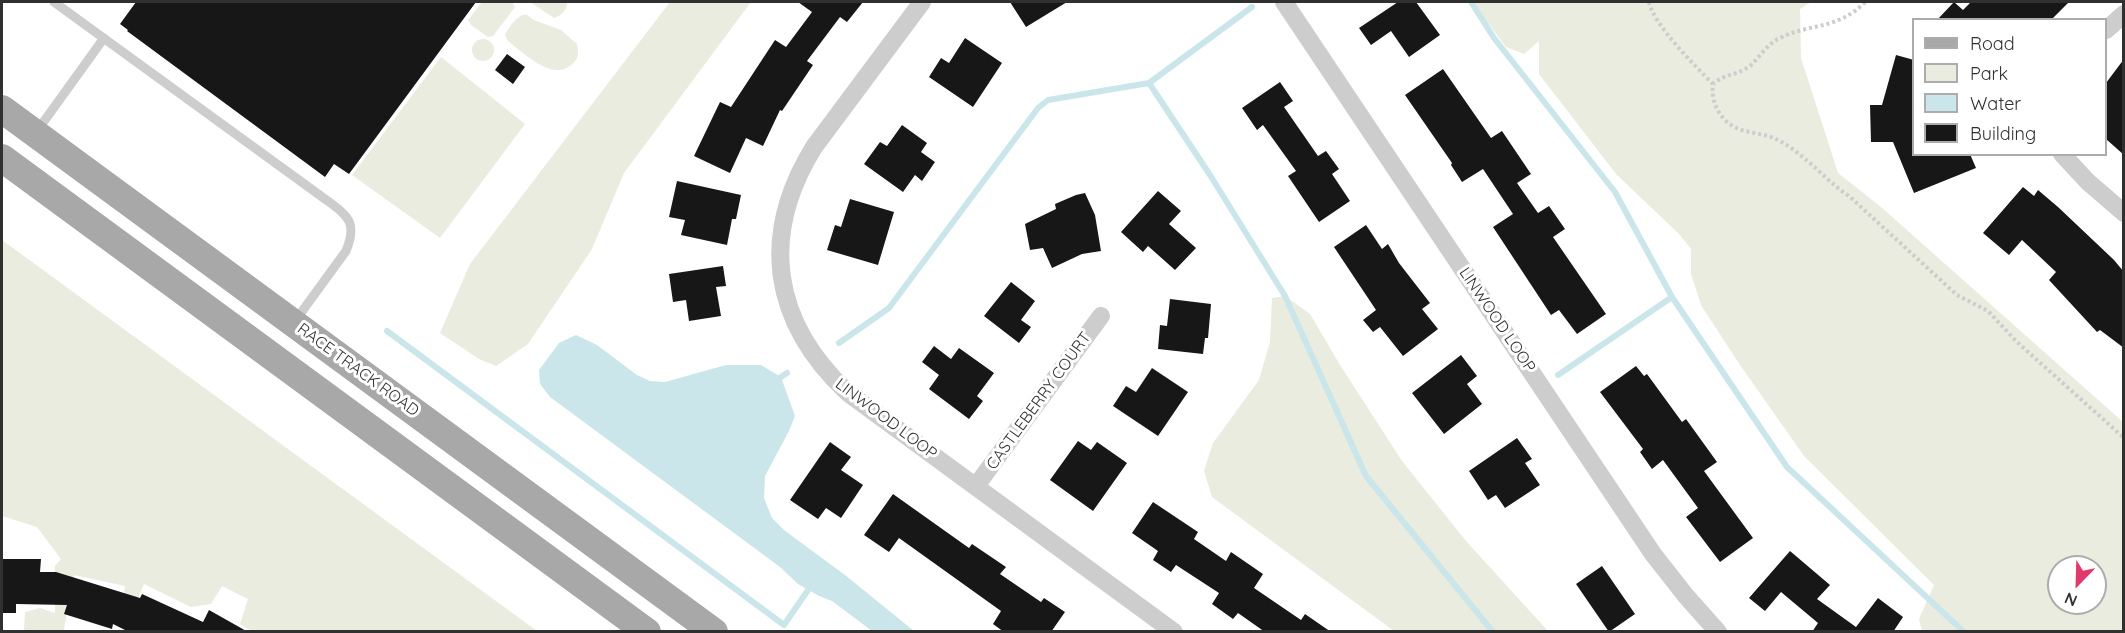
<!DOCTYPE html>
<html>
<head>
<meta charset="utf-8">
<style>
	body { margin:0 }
	#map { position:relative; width:2125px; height:633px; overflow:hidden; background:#fff; font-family:Quicksand,sans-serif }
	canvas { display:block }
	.frame { position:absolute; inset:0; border:3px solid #303030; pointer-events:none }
	.legend { position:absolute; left:1912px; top:18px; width:195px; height:138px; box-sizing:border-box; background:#fff; border:2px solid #acacac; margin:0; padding:8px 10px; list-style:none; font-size:18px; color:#303030 }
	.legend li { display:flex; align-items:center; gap:12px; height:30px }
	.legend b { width:30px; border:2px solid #acacac }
	.north { position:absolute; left:2047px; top:555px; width:60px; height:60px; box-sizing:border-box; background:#fff; border:2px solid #acacac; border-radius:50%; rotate:203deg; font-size:16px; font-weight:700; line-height:24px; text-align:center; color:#303030 }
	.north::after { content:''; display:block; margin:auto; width:21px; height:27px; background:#e0396c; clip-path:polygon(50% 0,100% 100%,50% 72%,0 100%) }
</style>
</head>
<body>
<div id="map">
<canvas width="2125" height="633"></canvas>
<div class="frame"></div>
<ul class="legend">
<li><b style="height:8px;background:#a8a8a8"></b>Road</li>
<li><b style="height:16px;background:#e9ecde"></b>Park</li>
<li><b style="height:16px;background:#cbe6eb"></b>Water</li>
<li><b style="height:16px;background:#171717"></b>Building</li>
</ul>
<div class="north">N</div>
</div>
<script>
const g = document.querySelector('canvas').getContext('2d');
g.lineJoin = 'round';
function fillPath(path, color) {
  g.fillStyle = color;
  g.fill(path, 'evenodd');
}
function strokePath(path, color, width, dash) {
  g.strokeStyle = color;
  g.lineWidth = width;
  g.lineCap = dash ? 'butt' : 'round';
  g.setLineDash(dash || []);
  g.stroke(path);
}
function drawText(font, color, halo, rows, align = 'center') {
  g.font = font + ' Quicksand,sans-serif';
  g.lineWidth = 6;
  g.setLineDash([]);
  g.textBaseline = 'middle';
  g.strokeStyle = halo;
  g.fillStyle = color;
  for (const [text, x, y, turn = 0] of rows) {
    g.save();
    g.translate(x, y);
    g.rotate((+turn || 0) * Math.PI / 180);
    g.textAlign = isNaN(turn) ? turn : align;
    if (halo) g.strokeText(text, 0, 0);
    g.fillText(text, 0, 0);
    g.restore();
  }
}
fillPath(new Path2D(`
	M482,2H512L515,7L493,36L488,37L471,25L468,20Z
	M530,2H567C568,9 561,16 554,18Z
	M670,2H751L624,173L592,249L528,344L496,366L479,359L440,333L470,264Z
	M1474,2H1811L1800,9L1801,58L1838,173L1881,207L2123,422V631H1922L1919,619L1934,585L1804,456L1738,362L1701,305L1691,274V249L1679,234L1616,174L1539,74V41L1524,54L1506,47L1476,7ZM2059,567H2095V603H2059Z
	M522,15H527L534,20L561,30L577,44C579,53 579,59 571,65C552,82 523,52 508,41L505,35C509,27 514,20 522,15Z
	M472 50a11 11 0 1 1 22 0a11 11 0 1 1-22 0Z
	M441,57L525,124L440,238L352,175Z
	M2,240L537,631H252L240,624L248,599L222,586L211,604L191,607L144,584L130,618L120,613L125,586L74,575L64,629L65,631H24L25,612L40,608L55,613V566L61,559L37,527L2,516Z
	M1285,296L1310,314L1340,365L1402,461L1466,541L1548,631H1394L1212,497L1204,471L1213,443L1259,380L1270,342L1272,298Z`), '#e9ecde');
fillPath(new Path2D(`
	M576,335L597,345L637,375L650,381L665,382L726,365H761L781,377L795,416L789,431L765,476L764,498L772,518L784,530L845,575L914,631H872L832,601L819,596L798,584L780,567L550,397L540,384L539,370L559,343Z`), '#cbe6eb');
strokePath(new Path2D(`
	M1471,2L1494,38L1615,192L1672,297L1787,467L1964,632
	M1149,83L1210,175L1285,296L1366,476L1493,632
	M387,331L784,625L808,590
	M839,343L889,308L1038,108L1048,100L1149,83L1252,7
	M1558,375L1672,297
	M781,377L787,373`), '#cbe6eb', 6);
fillPath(new Path2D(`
	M136,2H476L349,174L334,164L325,177L127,31L128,30L120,24Z
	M798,2H863L847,22L840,17L807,61L813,65L782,111L780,110L763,146L746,138L730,173L694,156L720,102L731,107L775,40L786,47L812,12Z
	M1010,2H1067L1026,27Z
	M1398,2H1416L1440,35L1409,57L1391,31L1371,45L1359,28Z
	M1954,2L1963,10L1971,2H2069L2051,20H1937Z
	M965,38L1002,63L973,107L929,77L941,58L949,63Z
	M507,54L525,67L513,84L495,70Z
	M1896,55L1914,60V154H1970L1976,168L1914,193L1893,142H1871L1870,105H1882Z
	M2124,59V155L2106,139V83Z
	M1443,69L1491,138L1502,131L1531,174L1517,183L1538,213L1549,206L1565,229L1553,237L1606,314L1577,334L1559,310L1551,315L1493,227L1513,214L1483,169L1462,182L1451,165L1452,163L1405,95Z
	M1280,82L1293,101L1284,107L1318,156L1326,151L1339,169L1332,174L1350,201L1319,222L1288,176L1296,171L1263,125L1257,130L1242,108Z
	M902,125L927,143L921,152L935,162L922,181L915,175L903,192L864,164L880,142L887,146Z
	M677,181L741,195L736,219H732L727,245L681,235L685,220L669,217Z
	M2023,187L2034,196L2038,190L2058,207L2114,260L2124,272V348L2100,330L2097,332L2049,280L2056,272L2022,240L2009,255L1983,233Z
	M1158,191L1181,211L1169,224L1196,248L1175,270L1148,246L1143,252L1121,232Z
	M1085,193L1095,215L1101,251L1082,254L1052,268L1043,248L1030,250L1025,224L1056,209L1055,204L1076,195Z
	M850,199L894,212L878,265L827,250L835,225L841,227Z
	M1366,225L1382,249L1388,244L1399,263L1430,303L1422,309L1438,329L1403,356L1380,327L1373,332L1363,320L1376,310L1334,247Z
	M723,266L726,286L716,287L721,316L689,321L686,300L673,302L669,274Z
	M1011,282L1035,301L1021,320L1031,327L1019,343L984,316Z
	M1170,299L1211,304L1208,338H1205L1203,354L1158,349L1160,325L1167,326Z
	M934,346L951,359L959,348L994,373L977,396L983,401L969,419L929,389L939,375L922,362Z
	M1461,355L1477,376L1467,384L1482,404L1444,434L1412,393Z
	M1636,366L1644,376L1647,374L1682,422L1686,419L1717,462L1704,471L1753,538L1720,562L1686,517L1698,508L1663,460L1652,469L1640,452L1643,449L1600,392Z
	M1152,368L1188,392L1158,436L1113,406L1126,386L1136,392Z
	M1517,438L1532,459L1525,463L1540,485L1505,508L1496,495L1488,500L1469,471Z
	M1078,441L1091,450L1097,442L1127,463L1093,511L1050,480Z
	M830,442L851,457L841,470L863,485L841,518L826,508L818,519L790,500Z
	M893,494L969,548L972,544L1006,567L1000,574L1041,602L1044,598L1065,612L1051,632H1004L993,624L1001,611L899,538L889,552L864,535Z
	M1153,502L1198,532L1194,539L1226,561L1231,552L1263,574L1254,588L1301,620L1305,614L1331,632H1265L1238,613L1233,619L1212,604L1219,593L1176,565L1171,572L1153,560L1158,551L1132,533Z
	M1790,551L1830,585L1817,599L1856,627L1878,598L1903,617L1893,632H1812L1818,623L1781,592L1765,611L1749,598Z
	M2,559H41L40,572H56L140,598L142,594L203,622L209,610L248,632H129L113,624L112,629L64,614L67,605L16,604V613H2Z
	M1602,566L1635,614L1609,632L1576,584Z`), '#171717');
strokePath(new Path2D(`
	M1649,2C1653,24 1696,67 1713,84
	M1865,2C1838,30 1810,23 1780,38C1767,44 1760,57 1750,66C1738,75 1724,74 1713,84C1711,98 1716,111 1726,121C1741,135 1761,131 1778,140C1805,154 1825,180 1850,197L1957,295L1988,311L2017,342L2124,438`), '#cdcdcd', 4, [3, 3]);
strokePath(new Path2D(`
	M54,2L325,199C348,216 358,222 346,251L295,321
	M37,131L104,38`), '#cdcdcd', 9);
strokePath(new Path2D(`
	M922,2L814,147C759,236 772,322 848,393L1174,632
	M1284,2L1653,554L1686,596L1718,632
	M2106,30L2124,14
	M2062,154L2088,182L2124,213
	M976,486L1101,316`), '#cdcdcd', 18);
strokePath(new Path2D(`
	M2,109L714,632
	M2,158L647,632`), '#a8a8a8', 28);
drawText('16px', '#303030', '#fff', [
	["LINWOOD LOOP",1497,320,56],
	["RACE TRACK ROAD",358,370,36],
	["CASTLEBERRY COURT",1039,401,-54],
	["LINWOOD LOOP",886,419,37]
]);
</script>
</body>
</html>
